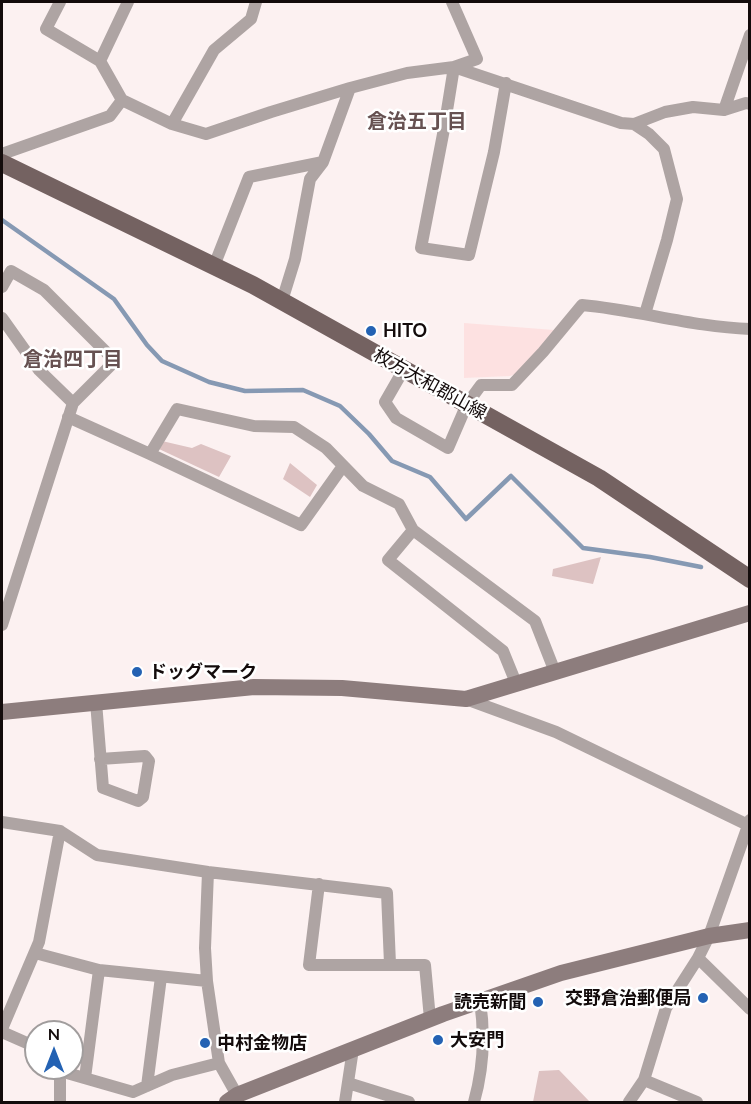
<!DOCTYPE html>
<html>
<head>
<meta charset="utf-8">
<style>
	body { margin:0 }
	#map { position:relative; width:751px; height:1104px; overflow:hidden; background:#fcf1f1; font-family:Lato,sans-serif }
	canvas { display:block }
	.frame { position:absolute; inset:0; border:3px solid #130b0b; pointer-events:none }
	.north { position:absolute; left:24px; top:1020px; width:60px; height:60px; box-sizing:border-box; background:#fff; border:2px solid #a19d9d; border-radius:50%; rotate:0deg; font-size:16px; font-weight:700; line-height:24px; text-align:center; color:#130b0b }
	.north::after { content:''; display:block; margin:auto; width:21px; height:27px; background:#2462b3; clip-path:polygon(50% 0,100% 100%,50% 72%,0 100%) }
</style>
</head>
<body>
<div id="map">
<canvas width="751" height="1104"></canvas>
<div class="frame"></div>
<div class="north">N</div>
</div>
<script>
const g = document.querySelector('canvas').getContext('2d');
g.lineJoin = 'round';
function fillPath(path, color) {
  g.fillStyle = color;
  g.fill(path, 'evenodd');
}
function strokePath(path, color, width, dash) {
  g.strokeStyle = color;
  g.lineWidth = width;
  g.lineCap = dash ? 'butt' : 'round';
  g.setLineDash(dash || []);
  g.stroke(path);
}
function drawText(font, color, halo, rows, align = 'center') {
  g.font = font + ' Lato,"Noto Sans JP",sans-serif';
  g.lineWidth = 5;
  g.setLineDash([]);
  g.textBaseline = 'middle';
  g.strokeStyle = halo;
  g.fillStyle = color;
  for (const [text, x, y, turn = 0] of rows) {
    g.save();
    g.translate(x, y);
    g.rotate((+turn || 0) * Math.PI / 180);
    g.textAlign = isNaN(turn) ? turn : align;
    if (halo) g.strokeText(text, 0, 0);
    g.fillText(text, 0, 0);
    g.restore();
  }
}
fillPath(new Path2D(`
	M464,323L554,330L519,373L510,376L464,378Z`), '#fde1e1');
fillPath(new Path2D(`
	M162,441L192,448L201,444L231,456L219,477L159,449Z
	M290,463L317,485L310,497L283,479Z
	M601,557L593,584L552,576L553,569Z
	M559,1070L590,1102H533L539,1071Z`), '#ddc2c2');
strokePath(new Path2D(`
	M2,220L114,299L147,345L162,361L209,382L245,391L303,390L340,406L369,434L392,461L430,477L466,519L511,476L583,548L650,557L701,567`), '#8699b3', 4.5);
strokePath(new Path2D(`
	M60,2L46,29L100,61
	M506,83L494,152L469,255L421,248L444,129L454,67L621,123L634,124L665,112L693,107L724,110L746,103L750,104
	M122,100L172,124L206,134L271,112L350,88L407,73L454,67L477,59L452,2
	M724,110L750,35
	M172,124L214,50L251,19L256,2
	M634,124L649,134L664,149L677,199L667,240L645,314
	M2,154L110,116L122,100L100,61L128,2
	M214,266L249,177L323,162
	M2,287L11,271L44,290L115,361L73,403
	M282,301L295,259L310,179L323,162L350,88
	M2,318L39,370L73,403L2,625
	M404,369L385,402L396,418L448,448L467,404L481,385H512L543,352L582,305C638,310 693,327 750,329
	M68,417L150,454L177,409L254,426L294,427L326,448L363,486L399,504L413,530L535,621L555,672
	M150,454L301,525L343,466
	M413,530L388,560L503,651L516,683
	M466,699L556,732L750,826
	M96,702L103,788L138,801L143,797L149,761L145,756L100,759
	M2,822L60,831L97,855L208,872L387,893L390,964
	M208,872L205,948L207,981L219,1063L237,1095
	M319,884L309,965H425L430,1019
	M35,953L99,970L207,981
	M698,958L750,1009
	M2,1029L39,942L60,831
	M2,1032L36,1047
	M58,1068L60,1071L133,1092L172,1075L219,1063
	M60,1071V1102
	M85,1078L99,970
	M644,1080L697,1102
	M348,1083L409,1102
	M147,1086L161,977
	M345,1102L353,1049
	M474,1102C483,1070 485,1034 480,1001
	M629,1102L644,1080L666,1008L698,958L709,936L750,820`), '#aea4a3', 12);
strokePath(new Path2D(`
	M2,712L254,687L342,688L466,699L750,613
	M227,1102L237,1095L443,1014L561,973L709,936L750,930`), '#8d7d7d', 16);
strokePath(new Path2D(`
	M2,163L253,285L599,478L750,579`), '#746261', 18);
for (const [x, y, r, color] of [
	[371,331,6,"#2462b3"],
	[137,672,6,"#2462b3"],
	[703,998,6,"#2462b3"],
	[538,1002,6,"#2462b3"],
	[438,1040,6,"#2462b3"],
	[205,1043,6,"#2462b3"]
]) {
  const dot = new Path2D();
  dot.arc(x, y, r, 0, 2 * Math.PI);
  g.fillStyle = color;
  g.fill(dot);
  strokePath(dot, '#fff', 2);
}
drawText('bold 18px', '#130b0b', '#fff', [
	["HITO",383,331],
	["ドッグマーク",149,672],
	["交野倉治郵便局",691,998,"right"],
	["読売新聞",526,1002,"right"],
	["大安門",450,1040],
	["中村金物店",217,1043]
], 'left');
drawText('18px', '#130b0b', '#fff', [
	["枚方大和郡山線",430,384,29]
]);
drawText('bold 20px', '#665151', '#fff', [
	["倉治五丁目",417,122],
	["倉治四丁目",73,360]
]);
</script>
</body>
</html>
